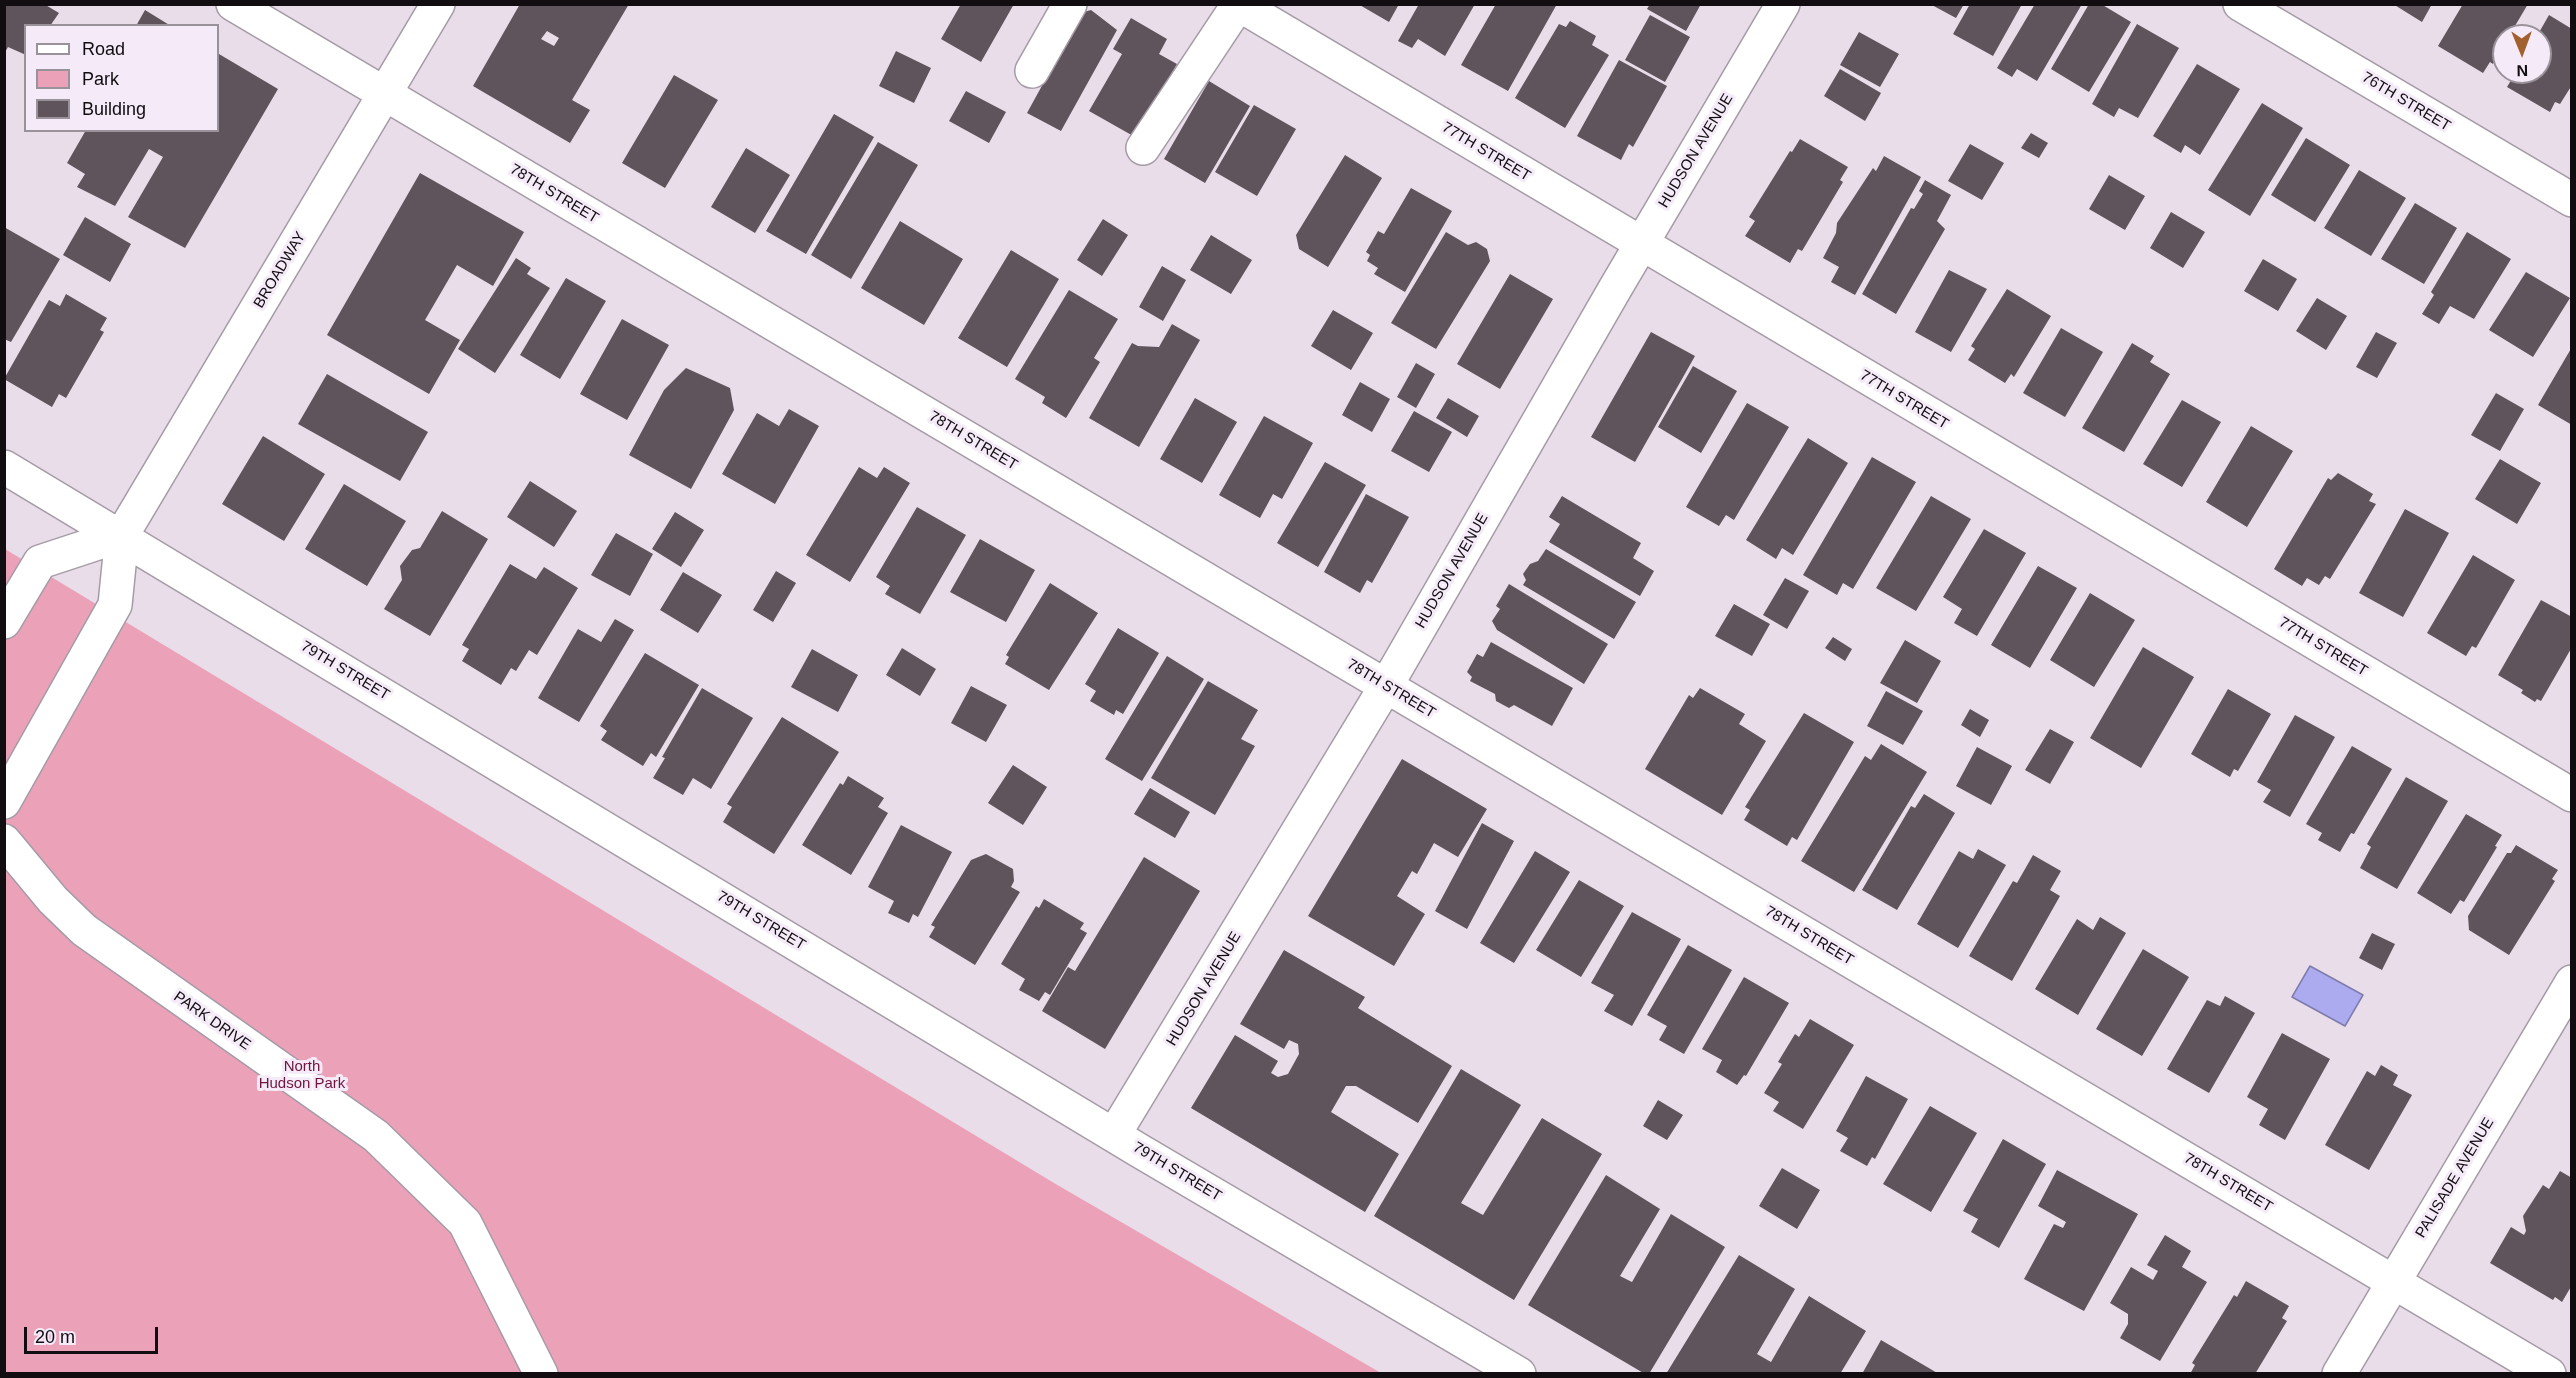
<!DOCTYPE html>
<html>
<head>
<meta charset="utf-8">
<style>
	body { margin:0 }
	#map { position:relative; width:2576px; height:1378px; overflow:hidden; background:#e8dde9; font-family:Arial,sans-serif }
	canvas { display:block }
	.frame { position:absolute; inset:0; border:6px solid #110d11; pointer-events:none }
	.legend { position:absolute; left:24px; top:24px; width:195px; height:108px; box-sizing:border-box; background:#f5eaf7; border:2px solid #9a929b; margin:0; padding:8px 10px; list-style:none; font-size:18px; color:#110d11 }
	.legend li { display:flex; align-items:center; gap:12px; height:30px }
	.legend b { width:30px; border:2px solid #9a929b }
	.north { position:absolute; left:2492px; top:24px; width:60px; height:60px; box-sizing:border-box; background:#f5eaf7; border:2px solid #9a929b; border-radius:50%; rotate:179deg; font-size:16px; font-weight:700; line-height:24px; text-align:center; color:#110d11 }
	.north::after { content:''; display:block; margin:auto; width:21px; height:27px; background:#a3602f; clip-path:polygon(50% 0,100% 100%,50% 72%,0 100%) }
	.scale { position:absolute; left:24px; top:1327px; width:134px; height:27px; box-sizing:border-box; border:3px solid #110d11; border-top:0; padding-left:8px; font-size:18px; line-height:21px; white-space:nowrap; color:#110d11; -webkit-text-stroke:4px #f5eaf7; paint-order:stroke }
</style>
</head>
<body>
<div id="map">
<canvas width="2576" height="1378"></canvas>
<div class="frame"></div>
<ul class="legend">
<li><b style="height:8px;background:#fff"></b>Road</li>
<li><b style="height:16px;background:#eba2b9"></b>Park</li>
<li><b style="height:16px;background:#60545c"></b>Building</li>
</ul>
<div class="north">N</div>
<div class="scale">20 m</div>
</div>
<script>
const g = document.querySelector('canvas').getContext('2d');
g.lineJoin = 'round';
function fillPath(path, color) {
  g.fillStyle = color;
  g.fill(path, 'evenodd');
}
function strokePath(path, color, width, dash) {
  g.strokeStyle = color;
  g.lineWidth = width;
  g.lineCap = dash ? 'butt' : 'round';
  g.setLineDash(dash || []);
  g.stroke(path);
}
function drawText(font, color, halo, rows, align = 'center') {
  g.font = font + ' Arial,sans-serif';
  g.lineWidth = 6;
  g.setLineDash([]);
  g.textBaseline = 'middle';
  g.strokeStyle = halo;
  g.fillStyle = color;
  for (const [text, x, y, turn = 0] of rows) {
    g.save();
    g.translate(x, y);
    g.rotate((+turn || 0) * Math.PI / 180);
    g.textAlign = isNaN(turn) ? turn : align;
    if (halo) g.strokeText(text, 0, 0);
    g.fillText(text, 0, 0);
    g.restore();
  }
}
fillPath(new Path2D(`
	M5,549L1054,1183L1381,1373L5,1374Z`), '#eba2b9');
const water = new Path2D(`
	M2310,966L2363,995L2345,1026L2292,997Z`);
fillPath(water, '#acabf0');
strokePath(water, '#7e7cad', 1.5);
fillPath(new Path2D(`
	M4,4H44L59,13L50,26H26V55L8,47L4,54Z
	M520,4H629L572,100L590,110L570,143L473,86ZM547,31L559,38L554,46L541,39Z
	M961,4H1014L981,62L941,39Z
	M1358,4H1399L1389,22Z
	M1419,4H1475L1445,56L1418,39L1412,48L1398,41Z
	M1496,4H1557L1508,91L1461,65Z
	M1650,4H1701L1686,31L1647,9Z
	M1930,4H1964L1956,18Z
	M1970,4H2022L1993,56L1953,34Z
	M2035,4H2082L2037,81L2017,69L2012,77L1997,68Z
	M2089,4H2101L2131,22L2089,92L2051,69Z
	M2393,4H2432L2422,22Z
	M2463,4H2528L2509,36H2504V45L2493,64L2490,62L2483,73L2438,46Z
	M145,10L171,26H136Z
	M1091,10L1117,30L1061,131L1027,113L1072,31L1084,12Z
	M1650,15L1690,37L1665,82L1625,60Z
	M2549,15L2572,29V85L2560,104L2555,102L2550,112L2507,87L2516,72H2540V36H2537Z
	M1131,18L1167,39L1159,54L1177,64L1135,137L1089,111L1122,54L1113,49Z
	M1570,21L1596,36L1592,45L1609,55L1565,128L1515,98L1559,24L1566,27Z
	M2137,24L2179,48L2138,118L2119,108L2114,117L2092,104Z
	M1859,32L1899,54L1880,87L1840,65Z
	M896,51L931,68L914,103L879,86Z
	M219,54L278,89L185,248L128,217L163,157L149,149L115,206L77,187L85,174L67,163L86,130H218Z
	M1619,60L1667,86L1633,147L1629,144L1621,160L1577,136Z
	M2197,64L2240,89L2200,155L2185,145L2181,153L2153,136Z
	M1840,69L1881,93L1865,121L1824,96Z
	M674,75L718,100L665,188L622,163Z
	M1209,81L1250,106L1205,183L1164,159Z
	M966,91L1006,112L989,143L949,121Z
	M2262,103L2303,128L2250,216L2208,190Z
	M1254,105L1296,129L1257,196L1215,172Z
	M834,114L874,137L806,254L766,231Z
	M2031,133L2048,143L2039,158L2021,148Z
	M2306,138L2350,165L2315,222L2271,195Z
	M1800,139L1848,167L1840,180L1843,182L1802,251L1798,249L1790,263L1745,236L1755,221L1749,217L1790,151L1792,152Z
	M878,142L918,165L851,279L811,255Z
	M1970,144L2004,163L1982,200L1948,181Z
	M746,148L790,175L755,233L711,207Z
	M1345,155L1382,178L1328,267L1299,249L1296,235Z
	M1884,156L1921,177L1855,295L1831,282L1839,267L1823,258L1836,233L1837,223L1873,168L1876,171Z
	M2359,170L2406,198L2371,256L2324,228Z
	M420,173L524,232L493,286L457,265L425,320L460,340L429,394L327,335Z
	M2109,175L2145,196L2125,230L2089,209Z
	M1925,180L1951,195L1937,221L1945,229L1896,314L1862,294L1911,208L1914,209L1923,194L1919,191Z
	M1411,188L1452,211L1405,292L1374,274L1378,268L1367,261L1370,255L1366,252L1378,231L1384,234Z
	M2415,203L2457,228L2424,284L2381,259Z
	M2171,212L2205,232L2183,268L2150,248Z
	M85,217L131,244L110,282L63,255Z
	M1103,219L1128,235L1102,276L1077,260Z
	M900,221L963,259L924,325L861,288Z
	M4,227L60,259L11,342L4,339Z
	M1446,232L1468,245L1476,242L1487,249L1490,261L1436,349L1391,323Z
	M2467,232L2511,259L2474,319L2450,306L2439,324L2422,314L2434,295L2431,292Z
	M1211,235L1252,260L1231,294L1190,270Z
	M1011,250L1059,279L1007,367L958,338Z
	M516,258L531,268L527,274L550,288L495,373L458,349Z
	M2263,259L2297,279L2278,311L2244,291Z
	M1162,266L1186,280L1163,321L1139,307Z
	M1949,270L1987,289L1951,352L1915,332Z
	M2526,272L2570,298L2533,357L2489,330Z
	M1510,274L1553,299L1500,389L1457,364Z
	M566,278L606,301L560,379L520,355Z
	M2007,289L2051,316L2014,377L2011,374L2005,383L1968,360L1975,349L1971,346Z
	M1069,290L1118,319L1094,358L1100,362L1066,418L1042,403L1045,397L1015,379Z
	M66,294L107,318L100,330L104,332L66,398L59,394L52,407L4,379L49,300L60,306Z
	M2317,298L2347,316L2326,350L2296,331Z
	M1333,310L1373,333L1351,370L1311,346Z
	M622,319L669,345L627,420L580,394Z
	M1172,324L1200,340L1139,447L1089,418L1132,343L1138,346L1159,347Z
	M2061,328L2103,352L2065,417L2023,393Z
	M1651,332L1695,356L1635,462L1591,437Z
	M2376,332L2397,343L2377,378L2356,367Z
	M2132,343L2154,356L2150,362L2170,374L2124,452L2082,428Z
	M2572,347V425L2538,405Z
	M1416,363L1435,374L1416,408L1397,397Z
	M1693,366L1737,391L1701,453L1658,427Z
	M686,368L730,388L734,410L691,489L629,455L664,390Z
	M327,374L428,432L400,481L298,424Z
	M1360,382L1390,399L1372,432L1342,415Z
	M2496,393L2524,409L2500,451L2471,435Z
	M1195,398L1237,422L1202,483L1160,459Z
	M1448,398L1479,416L1467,437L1436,418Z
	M2182,400L2221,422L2182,487L2143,464Z
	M1747,403L1789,427L1734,520L1726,515L1719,526L1686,507Z
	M789,409L819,426L775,504L722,474L757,413L779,426Z
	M1414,411L1452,432L1429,472L1391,451Z
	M1264,416L1313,443L1282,499L1273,494L1260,518L1219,495Z
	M2251,426L2293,451L2247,527L2206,502Z
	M263,436L325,474L284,541L222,504Z
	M1808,438L1848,463L1793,555L1782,548L1776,559L1746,540Z
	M1872,457L1916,482L1853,589L1843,583L1837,595L1803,575Z
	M2500,459L2541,483L2517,524L2475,499Z
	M1325,462L1366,485L1318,567L1277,543Z
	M859,467L877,478L884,467L910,483L850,582L806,555Z
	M2338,473L2373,494L2369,501L2376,504L2330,579L2325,576L2319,585L2307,578L2302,586L2274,569L2328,478L2331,480Z
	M530,481L577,511L554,547L507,517Z
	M344,484L406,521L367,586L305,549Z
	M1366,494L1409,517L1372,583L1367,580L1360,593L1324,572Z
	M1562,496L1641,543L1633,558L1654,571L1640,596L1549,542L1560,524L1549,517Z
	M1931,496L1971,519L1916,611L1876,588Z
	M917,507L966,535L920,614L885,594L890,586L876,577Z
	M2405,509L2449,533L2403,617L2359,593Z
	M442,511L488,539L430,636L384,609L402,580L400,566L412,550L420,548Z
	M675,512L704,530L681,567L652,549Z
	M1984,529L2026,553L1977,636L1954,623L1962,609L1943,597Z
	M616,533L653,554L630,596L591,575Z
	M980,539L1035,570L1006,622L950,592Z
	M1546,549L1636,602L1614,639L1523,585L1526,580L1523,574L1530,564L1538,561Z
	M2473,555L2515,580L2476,648L2472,646L2466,656L2427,633Z
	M510,564L536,579L544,567L578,588L537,655L529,650L516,671L511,668L501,685L462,661L469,649L462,645Z
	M2038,566L2077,588L2030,668L1991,645Z
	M776,571L796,583L773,622L753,610Z
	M683,572L722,595L698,633L660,610Z
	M1785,578L1809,591L1787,629L1763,615Z
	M1050,583L1098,613L1049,690L1005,664L1009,657L1006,655Z
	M1509,584L1608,644L1584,684L1497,630L1492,621L1500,609L1496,606Z
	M2090,593L2135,620L2094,687L2050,660Z
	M2541,600L2572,617V647L2541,701L2537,699L2535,702L2521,693L2523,690L2498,675Z
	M1734,604L1770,624L1752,656L1715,636Z
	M615,619L634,630L579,722L538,698L578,629L601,642Z
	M1118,628L1159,653L1123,714L1116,710L1114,715L1090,701L1096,691L1085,684Z
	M1833,637L1852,649L1845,661L1825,648Z
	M1905,640L1941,661L1917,703L1880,683Z
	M1491,642L1573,688L1552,726L1514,705L1509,708L1496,701L1495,694L1470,681L1472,677L1467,672L1477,654L1483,657Z
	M2143,647L2194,677L2141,768L2090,738Z
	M902,648L936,669L920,696L886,675Z
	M812,649L858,675L838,712L791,687Z
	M645,653L699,685L656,757L651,753L643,766L601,740L607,731L600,726Z
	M1167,656L1204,679L1142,781L1105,759Z
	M1208,681L1258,710L1241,739L1255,746L1215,815L1151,778Z
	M971,686L1007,705L986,742L951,723Z
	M702,688L753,718L711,789L693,778L683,795L653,778L665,758L662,757Z
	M1700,688L1745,714L1739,724L1766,741L1722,815L1645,769L1689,695L1693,698Z
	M2228,689L2271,714L2238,771L2234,769L2230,777L2191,754Z
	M1886,691L1923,711L1903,745L1867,726Z
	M1970,709L1989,720L1980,737L1961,725Z
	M1804,713L1854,742L1797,840L1792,837L1787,846L1744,820L1750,810L1745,807Z
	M2295,715L2335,737L2290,817L2263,802L2271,790L2257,782Z
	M782,717L839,752L774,854L723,822L732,807L727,804Z
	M2050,729L2074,742L2050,784L2025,770Z
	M1881,744L1927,772L1854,892L1801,861L1865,756L1871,760Z
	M2352,746L2392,769L2354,834L2351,833L2340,852L2318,840L2322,833L2306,824Z
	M1977,747L2012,766L1991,805L1956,786Z
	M1402,759L1487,809L1458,857L1434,843L1417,874L1412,871L1397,896L1425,914L1394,966L1308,916Z
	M1013,765L1047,787L1023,825L988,803Z
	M848,776L884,798L878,807L888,813L851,875L802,845L840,783L843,785Z
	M2406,777L2448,801L2397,889L2360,868L2371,847L2367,844Z
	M1150,788L1190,812L1175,838L1134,814Z
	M1924,794L1955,813L1897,910L1862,890L1911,806L1915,808Z
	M2466,814L2502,835L2495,846L2497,847L2464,902L2460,900L2451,914L2417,893Z
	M1482,823L1514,841L1467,929L1435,911Z
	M901,825L952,852L918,917L913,914L909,923L888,913L894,901L868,887Z
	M2516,845L2558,870L2552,879L2555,881L2509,955L2469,930L2468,916L2507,853H2511Z
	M1978,849L2006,865L1958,948L1917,924L1959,851L1973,859Z
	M1535,851L1570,872L1514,963L1480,943Z
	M986,854L1013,869L1014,881L1011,887L1020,892L975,965L929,937L935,927L931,925L971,860Z
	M2033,855L2061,871L2050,890L2060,896L2012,981L1969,956L2013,881L2017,883Z
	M1144,857L1200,891L1105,1049L1042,1011L1068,967L1075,971Z
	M1579,880L1624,906L1581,977L1536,950Z
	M1044,899L1084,923L1080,929L1087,933L1050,995L1045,992L1039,1001L1019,990L1025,979L1001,964L1036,906L1039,908Z
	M1632,912L1681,939L1632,1026L1604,1011L1614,995L1591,983Z
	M2100,917L2126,933L2078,1015L2035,989L2077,919L2093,930Z
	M2372,933L2395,944L2382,970L2359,958Z
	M1688,945L1732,970L1684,1054L1659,1040L1667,1026L1647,1015Z
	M2143,949L2189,977L2142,1056L2096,1029Z
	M1284,950L1365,997L1358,1008L1452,1066L1418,1123L1356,1086H1346L1331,1112L1399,1154L1365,1212L1191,1108L1235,1035L1278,1061L1271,1073L1278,1077L1288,1074L1299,1054L1298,1044L1289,1040L1284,1049L1240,1024Z
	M1744,977L1789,1003L1746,1076L1744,1075L1737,1085L1716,1072L1722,1060L1702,1049Z
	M2225,996L2255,1013L2209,1093L2167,1069L2207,1000L2220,1006Z
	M1810,1019L1854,1045L1803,1129L1773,1111L1779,1102L1764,1093L1782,1064L1778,1062L1795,1034L1799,1037Z
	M2282,1033L2330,1059L2285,1140L2259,1125L2268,1109L2247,1097Z
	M2381,1065L2398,1075L2393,1085L2412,1095L2369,1170L2325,1145L2367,1071L2375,1076Z
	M1461,1069L1521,1105L1461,1203L1483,1215L1542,1118L1602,1154L1514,1300L1374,1216Z
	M1866,1076L1908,1099L1875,1159L1872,1157L1867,1166L1840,1151L1848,1138L1836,1131Z
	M1658,1100L1683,1115L1667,1140L1643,1126Z
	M1930,1106L1977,1133L1931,1212L1883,1184Z
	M2003,1139L2046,1164L1999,1248L1971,1232L1978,1219L1963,1211Z
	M1782,1168L1820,1190L1797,1229L1759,1206Z
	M2057,1170L2138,1214L2084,1311L2024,1279L2054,1224L2063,1228L2066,1222L2038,1206Z
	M2560,1171L2572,1178V1285L2562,1302L2555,1297L2553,1300L2490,1263L2511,1227L2524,1235L2526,1231L2523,1216L2543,1185L2549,1189Z
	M1606,1175L1660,1209L1620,1276L1632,1282L1671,1214L1725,1247L1649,1374H1645L1528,1305Z
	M2165,1235L2191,1251L2182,1267L2207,1282L2160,1361L2120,1338L2128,1324V1314L2110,1303L2131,1267L2153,1280L2158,1271L2147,1265Z
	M1739,1255L1795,1289L1757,1354L1771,1362L1809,1296L1866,1331L1840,1374H1666Z
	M2246,1281L2289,1306L2282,1318L2287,1321L2255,1374H2190L2195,1365L2192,1363L2234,1295L2237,1297Z
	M1881,1340L1939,1374H1862Z`), '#60545c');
const minor = new Path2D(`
	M233,4L2549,1374
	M1238,4L2572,795
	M2240,4L2572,200
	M1032,71L1070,4
	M1143,148L1238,5
	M4,467L1140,1151L1519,1374
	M4,622L40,562L122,535
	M4,802L115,605L122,535L438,4
	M4,841L53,900L84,930L376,1136L465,1223L541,1374
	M1115,1133L1386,686L1616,287L1783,4
	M2339,1374L2572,982`);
strokePath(minor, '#a59ba6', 36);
strokePath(minor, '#fff', 33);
drawText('15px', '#110d11', '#f5eaf7', [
	["76TH STREET",2406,102,31],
	["HUDSON AVENUE",1696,151,-59],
	["77TH STREET",1486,152,31],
	["78TH STREET",554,194,31],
	["BROADWAY",280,270,-59],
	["77TH STREET",1904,400,31],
	["78TH STREET",973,441,31],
	["HUDSON AVENUE",1452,571,-60],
	["77TH STREET",2323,647,31],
	["79TH STREET",345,671,31],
	["78TH STREET",1391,689,31],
	["79TH STREET",761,921,31],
	["78TH STREET",1809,936,31],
	["HUDSON AVENUE",1204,989,-59],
	["PARK DRIVE",212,1021,35],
	["79TH STREET",1177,1172,31],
	["PALISADE AVENUE",2455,1178,-59],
	["78TH STREET",2228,1183,31]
]);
drawText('15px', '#70153e', '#f5eaf7', [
	["North",302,1067],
	["Hudson Park",302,1084]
]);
</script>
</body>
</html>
